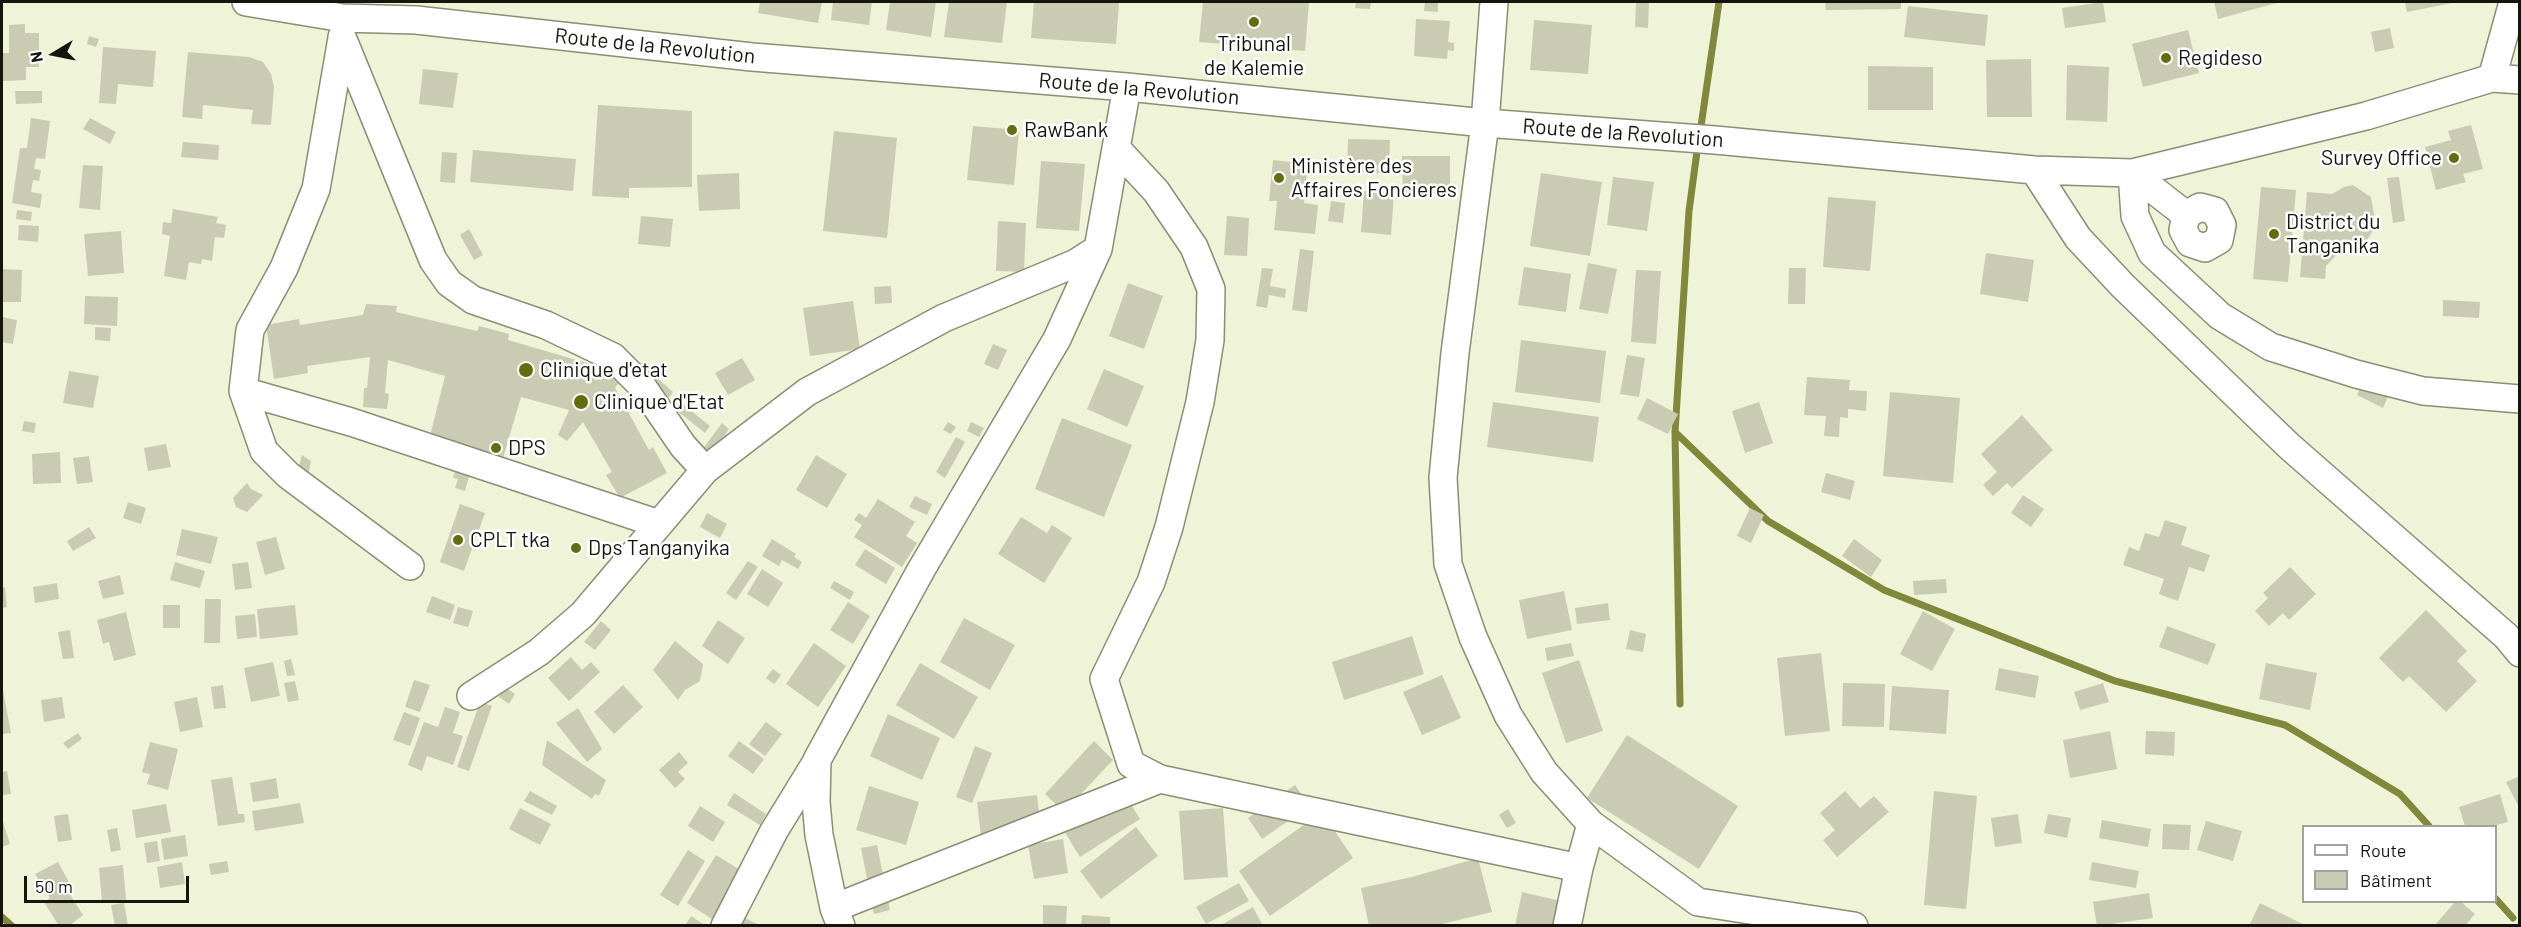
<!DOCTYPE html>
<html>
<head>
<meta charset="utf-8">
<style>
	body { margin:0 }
	#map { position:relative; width:2521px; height:927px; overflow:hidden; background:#eff3d8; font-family:Barlow,sans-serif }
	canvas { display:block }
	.frame { position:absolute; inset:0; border:3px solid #14150c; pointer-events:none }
	.legend { position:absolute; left:2302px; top:825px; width:195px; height:78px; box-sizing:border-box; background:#fff; border:2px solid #a1a19e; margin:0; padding:8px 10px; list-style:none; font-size:18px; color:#14150c }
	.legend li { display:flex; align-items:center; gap:12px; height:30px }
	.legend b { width:30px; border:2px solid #a1a19e }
	.north { position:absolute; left:24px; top:24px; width:60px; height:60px; -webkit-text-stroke:4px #fff; paint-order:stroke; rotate:260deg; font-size:16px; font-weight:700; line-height:24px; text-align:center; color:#14150c }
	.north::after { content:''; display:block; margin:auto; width:21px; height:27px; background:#14150c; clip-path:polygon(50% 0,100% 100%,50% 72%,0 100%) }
	.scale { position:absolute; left:24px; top:876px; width:165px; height:27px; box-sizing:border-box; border:3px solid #14150c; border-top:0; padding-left:8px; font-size:18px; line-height:21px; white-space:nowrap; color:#14150c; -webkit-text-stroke:4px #fff; paint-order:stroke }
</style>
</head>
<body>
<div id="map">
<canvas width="2521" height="927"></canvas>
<div class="frame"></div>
<ul class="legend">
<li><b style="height:8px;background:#fff"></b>Route</li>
<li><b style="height:16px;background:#c9ccb2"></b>Bâtiment</li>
</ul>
<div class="north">N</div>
<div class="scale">50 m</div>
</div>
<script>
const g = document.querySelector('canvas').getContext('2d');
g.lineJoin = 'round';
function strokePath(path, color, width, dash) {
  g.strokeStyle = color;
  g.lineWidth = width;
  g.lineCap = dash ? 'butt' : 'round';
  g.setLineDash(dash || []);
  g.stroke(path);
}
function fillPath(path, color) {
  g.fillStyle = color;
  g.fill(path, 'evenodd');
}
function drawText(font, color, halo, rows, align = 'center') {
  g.font = font + ' Barlow,sans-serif';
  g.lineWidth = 5;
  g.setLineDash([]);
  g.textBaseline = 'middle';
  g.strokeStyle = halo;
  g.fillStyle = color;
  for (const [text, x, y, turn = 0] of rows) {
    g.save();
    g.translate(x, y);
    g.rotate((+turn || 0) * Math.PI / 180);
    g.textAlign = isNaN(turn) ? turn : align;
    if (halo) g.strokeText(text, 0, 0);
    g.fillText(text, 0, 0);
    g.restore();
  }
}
strokePath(new Path2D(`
	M1700,133L1719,2
	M1675,432L1768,521L1884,590L2115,681L2285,725L2400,794L2429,826
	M1680,704L1675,432L1689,211L1698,144
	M2496,899L2513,918
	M2,917L12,926`), '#81883c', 7);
fillPath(new Path2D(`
	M760,2H822L818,23L758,13Z
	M833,2H872L869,25L831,20Z
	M890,2H936L931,37L886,30Z
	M949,2H1007L1002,43L944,37Z
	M1034,2H1119L1116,44L1031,38Z
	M1203,2H1309L1305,51L1199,42Z
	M1356,2H1371L1370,9L1355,8Z
	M1425,2H1438V12L1424,11Z
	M1636,2H1649L1648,28L1635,27Z
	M1825,2H1901V9L1826,10Z
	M2103,2L2106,22L2065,28L2062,8Z
	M2214,2H2280L2218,19Z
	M2405,2H2452V3L2407,12Z
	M1908,6L1988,15L1985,46L1904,37Z
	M1416,19L1450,21L1448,42L1454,43V51L1448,50L1447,59L1414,56Z
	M1534,20L1592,25L1588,74L1530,70Z
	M25,24V33H39V67H26V80L3,81L2,53H9V25Z
	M2390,28L2394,48L2375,52L2371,32Z
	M2188,30L2199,73L2143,87L2132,44Z
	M89,36L99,39L96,47L87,44Z
	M103,47L156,51L153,87L118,84L116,104L99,103Z
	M188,52L249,57L263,62L271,74L274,87L271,125L251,124L253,110L203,105L202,119L182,117Z
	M2031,59L2032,117H1987L1986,60Z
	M2067,65L2109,67L2107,122L2066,120Z
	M1868,66L1933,67V110H1868Z
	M423,69L458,73L453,108L419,104Z
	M15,91H42V103L16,104Z
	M598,105L692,111V187L629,188V198L592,196Z
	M31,118L50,121L45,159L36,158L34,169L41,170L39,181L33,180L31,192L42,194L40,208L12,203L20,148H27Z
	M90,118L116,132L110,144L83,129Z
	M2471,125L2483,169L2463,174L2466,182L2436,190L2425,147L2451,140L2448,131Z
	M973,126L1019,130L1014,185L967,180Z
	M834,131L897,138L887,238L823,231Z
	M1348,139L1390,140L1389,173L1347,172Z
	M183,142L219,145L218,160L181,157Z
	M473,150L576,159L573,191L470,182Z
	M442,152L457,153L455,183L440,182Z
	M1402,156H1450V193H1403Z
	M1273,160L1308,164L1304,203L1318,205L1315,234L1274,230L1277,201H1269Z
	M1041,161L1085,164L1079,231L1036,228Z
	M83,165L103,166L100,210L79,208Z
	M739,173L740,209L699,211L697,175Z
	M1541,173L1602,182L1590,256L1530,246Z
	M1613,177L1654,182L1647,231L1607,225Z
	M2399,177L2405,221L2393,223L2387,178Z
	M2353,185L2371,197L2376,226L2362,248L2342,249L2326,266L2325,279L2300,277L2307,192L2332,194L2344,187Z
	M2261,187L2296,190L2288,282L2253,279Z
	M1364,191L1394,193L1391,235L1361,232Z
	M1828,197L1876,201L1870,271L1823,267Z
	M1331,201L1345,203L1343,223L1328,221Z
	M173,209L218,217L216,223L226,225L224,238L215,237L212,261L202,259L201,264L189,262L186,280L164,276L170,236L162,234L163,222L171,223Z
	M17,210L32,212L31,221L16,219Z
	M641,216L673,219L670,247L638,244Z
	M1227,216L1249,218L1247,256L1224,255Z
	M998,221L1026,223L1024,272L996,271Z
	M19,225L39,226L38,242L18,240Z
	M469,229L483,255L474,260L460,235Z
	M121,231L124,273L88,276L84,234Z
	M1300,249L1314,251L1307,312L1292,310Z
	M1986,253L2034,260L2028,302L1980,294Z
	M1588,263L1617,269L1608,314L1579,309Z
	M1524,267L1571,274L1566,312L1518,305Z
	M1262,268L1273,269L1270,286L1286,289L1285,298L1269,295L1267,308L1256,306Z
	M1789,268H1806L1805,304H1788Z
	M2,269L22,270L21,302H2Z
	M1636,270L1661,271L1656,344L1631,342Z
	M1128,283L1163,296L1144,349L1109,336Z
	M891,286L892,303L875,304L874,287Z
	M85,296L118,297L117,326L84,324Z
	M2443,300L2480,302L2479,318L2443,316Z
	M853,301L860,349L810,356L803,308Z
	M366,304L397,306L396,312L477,331L479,326L509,334L508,340L590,364L595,358L623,377L615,388L649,450L653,447L667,473L620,498L606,475L612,472L583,422L567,441L558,435L569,410L521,397L503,458L430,436L445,376L388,360L385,393L389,394L387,409L363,407L364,388H367L370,357L307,366L308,373L274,379L266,325L299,319L300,325L363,315Z
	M2,317L17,320L13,344L2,342Z
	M95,327L111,328L110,341L95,340Z
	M1521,340L1606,351L1600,403L1515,392Z
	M993,344L1007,350L998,370L984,364Z
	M1627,355L1645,358L1639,397L1620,394Z
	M742,358L755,380L728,395L715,373Z
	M644,366L673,392L668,399L638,373Z
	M1104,369L1144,386L1127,427L1087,409Z
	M69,371L99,376L93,408L63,403Z
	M1807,377L1850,380L1849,390L1867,391L1866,411L1848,409V418L1840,417L1839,437L1824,436L1826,416L1804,415Z
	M2363,381L2389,394L2383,408L2357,395Z
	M1890,392L1960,398L1953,483L1883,476Z
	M1647,398L1678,414L1668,434L1637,419Z
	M679,401L710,426L705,433L675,409Z
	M1493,402L1599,417L1593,462L1487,447Z
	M1759,402L1773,443L1745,453L1732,411Z
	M2022,415L2053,450L2012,488L2007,483L1993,496L1983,485L1997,472L1981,454Z
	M1062,418L1132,445L1104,517L1035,489Z
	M24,421L36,423L34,433L22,431Z
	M948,422L956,427L951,434L943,430Z
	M971,422L984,428L979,437L967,431Z
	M722,423L729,429L708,460L699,454Z
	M956,437L965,442L945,478L936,472Z
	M166,444L171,467L148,471L144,448Z
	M60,452L61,483L33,484L32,454Z
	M302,455L311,461L308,476L297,473Z
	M816,455L847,474L827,508L796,490Z
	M89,456L93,482L77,484L73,458Z
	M457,465L471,469L465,491L455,488L458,479L453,478Z
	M1826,473L1855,481L1850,500L1821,492Z
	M247,483L251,489L263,495L247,512L236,507L233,498Z
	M2023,495L2044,509L2031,527L2011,513Z
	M915,496L932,504L927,515L909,507Z
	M878,499L915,522L906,536L917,543L902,567L854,537L862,525L854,520L859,513L866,518Z
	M128,502L146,508L141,524L123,518Z
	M460,504L485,513L464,571L440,562Z
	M1750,508L1764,515L1751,543L1737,536Z
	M707,513L727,524L720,538L700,527Z
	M1021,517L1047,533L1052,525L1072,538L1044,583L998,554Z
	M2165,520L2187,527L2181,545L2210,555L2204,572L2189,567L2178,601L2159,594L2164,579L2123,565L2129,547L2139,551L2145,533L2159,537Z
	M89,527L96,538L73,551L67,541Z
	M182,529L218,537L211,564L176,555Z
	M276,537L285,569L265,575L256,542Z
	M772,539L796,554L794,557L802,562L798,569L782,560L779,566L762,556Z
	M1854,539L1882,560L1871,577L1842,556Z
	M865,549L895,568L886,584L855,565Z
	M748,561L758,567L736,600L726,593Z
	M175,562L205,571L200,588L170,580Z
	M248,562L252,588L235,590L232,564Z
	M2290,567L2316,594L2289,620L2283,613L2269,626L2255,611L2268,598L2263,593Z
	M762,569L783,583L768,607L747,594Z
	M120,575L124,594L103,599L98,581Z
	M1946,579L1947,593L1914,595L1913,581Z
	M834,581L854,592L850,600L830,588Z
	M57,583L59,599L35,603L33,587Z
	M5,587L7,607L2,608V588Z
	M1564,591L1572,630L1527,639L1519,600Z
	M432,596L455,605L450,620L426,612Z
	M205,599H221L220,643H204Z
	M848,602L870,616L853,644L830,630Z
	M1608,603L1610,620L1577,624L1575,608Z
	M163,605H180V628H163Z
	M295,605L298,635L260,639L257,609Z
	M458,607L473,611L468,627L453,623Z
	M2426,610L2467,651L2457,661L2477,681L2446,712L2409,676L2403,682L2379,658Z
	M1923,611L1955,629L1932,671L1900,654Z
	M126,612L136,655L114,661L109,642L103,644L97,620Z
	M255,614L257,637L237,639L235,616Z
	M964,618L1015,645L990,690L940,662Z
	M718,620L745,638L728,664L702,646Z
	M601,621L611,630L595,650L584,642Z
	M2167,626L2216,644L2208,665L2159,647Z
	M70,630L74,658L63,659L58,632Z
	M1630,630L1646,634L1643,652L1626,649Z
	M1412,636L1424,674L1344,700L1332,662Z
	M675,641L703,664L700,681L685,690L678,700L653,670Z
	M814,643L846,666L818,707L786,684Z
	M1571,643L1574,656L1547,661L1545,648Z
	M1821,653L1830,731L1785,736L1777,658Z
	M571,657L582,670L591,662L600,672L569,701L548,678Z
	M291,659L295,675L287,676L284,661Z
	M1579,660L1603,731L1566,743L1542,673Z
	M273,662L280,696L251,702L244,668Z
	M920,663L978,697L954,739L896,705Z
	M2266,663L2317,673L2310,710L2259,699Z
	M1999,668L2039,676L2035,698L1995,690Z
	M773,669L781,675L774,684L766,678Z
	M1442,675L1461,718L1422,735L1403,692Z
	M414,680L430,685L420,712L405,707Z
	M295,681L299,700L288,702L284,683Z
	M1843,683L1885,684L1884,727L1842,726Z
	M2103,683L2109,702L2080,710L2074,692Z
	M2,685L11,733L2,734Z
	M223,685L226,708L214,709L211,687Z
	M623,685L643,707L614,734L594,712Z
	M1892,686L1949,690L1946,734L1889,730Z
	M505,687L515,694L509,704L499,697Z
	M62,697L65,718L44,722L41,700Z
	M197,697L203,727L180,732L174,702Z
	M480,702L492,706L469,771L457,767Z
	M445,707L460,712L453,733L463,736L453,765L427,756L422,771L408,765L424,722L438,727Z
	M578,708L602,749L587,762L556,723Z
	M404,712L420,718L410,746L393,740Z
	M888,714L940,738L922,780L870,756Z
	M766,722L782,734L765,756L749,744Z
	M2110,731L2117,769L2070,778L2063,740Z
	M2146,731L2175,732L2174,756L2145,754Z
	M78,733L82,739L68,749L63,743Z
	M1627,735L1738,806L1699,869L1587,798Z
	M547,740L606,780L599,796L595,794L592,799L542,765Z
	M739,741L764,759L753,774L728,756Z
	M1094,741L1113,760L1064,812L1045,794Z
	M150,742L178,749L168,790L147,784L150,774L142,772Z
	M975,746L992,753L972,803L956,797Z
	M679,752L688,763L678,772L685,779L675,788L659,770Z
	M7,771L11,794L2,795V772Z
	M2520,776V809L2506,782Z
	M232,777L238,814H244L245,822L218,826L211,780Z
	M276,778L279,798L253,802L250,783Z
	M1295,785L1310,806L1262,839L1248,818Z
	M869,786L919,802L906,845L856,830Z
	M530,791L557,806L552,815L524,801Z
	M1845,791L1860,808L1874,796L1889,812L1837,857L1823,840L1835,830L1820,813Z
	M1934,791L1977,796L1966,909L1924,905Z
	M734,793L766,814L760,825L727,805Z
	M1124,793L1140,819L1080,857L1064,831Z
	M2500,794L2508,822L2493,826H2465L2459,807Z
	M1037,795L1041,828L981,836L977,802Z
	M300,803L304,823L255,831L252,811Z
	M166,804L171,832L136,838L132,810Z
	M700,806L725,822L713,842L688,826Z
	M520,808L551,824L540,845L509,829Z
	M1223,808L1228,877L1184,880L1179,811Z
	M1508,809L1516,823L1507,828L1499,815Z
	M1322,812L1353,858L1270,916L1239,871Z
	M68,814L72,840L58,842L54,816Z
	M2018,814L2022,843L1995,847L1991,818Z
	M2048,814L2071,818L2067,838L2044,833Z
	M2102,820L2151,829L2148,847L2099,838Z
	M2206,821L2242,831L2233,861L2197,850Z
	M2,822H3L10,844L2,847Z
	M2163,824L2191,825L2189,850L2162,849Z
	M1136,827L1158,856L1101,899L1080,871Z
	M117,828L121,850L111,852L107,830Z
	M185,835L188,856L164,860L161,839Z
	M1063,839L1068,873L1034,879L1028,845Z
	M157,841L160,861L147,863L144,843Z
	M877,845L890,910L874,914L861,848Z
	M688,850L705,861L678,906L660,895Z
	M716,855L745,873L715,921L687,903Z
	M1478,858L1492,912L1434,926H1369L1361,888L1412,877Z
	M227,861L229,872L211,875L209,864Z
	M58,862L70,884L59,892L66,888L83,915L69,926H59L44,902L50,898L35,874Z
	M182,862L185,884L160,888L157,867Z
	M2092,862L2139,871L2136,888L2089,880Z
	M123,865L126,900L102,902L99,868Z
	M1239,883L1249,901L1206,924L1196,907Z
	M1522,892L1561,901L1556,926H1515Z
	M2149,893L2153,918L2097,926L2093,902Z
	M2455,902H2461L2475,914L2465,926H2434Z
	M124,903L128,926H115L111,905Z
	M2260,903L2307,926H2249Z
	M1043,905L1067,906L1066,926H1043Z
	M1253,907L1263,926H1219Z
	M1082,915L1110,917V926H1081Z
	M691,916L706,926H685Z
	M745,918L761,926H742Z`), '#c9ccb2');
const street = new Path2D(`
	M246,2L343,18L416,20L752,57L1127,87L1485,123L1715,140L2034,170L2132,173L2366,116L2492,78L2520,80
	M1494,2L1485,123L1455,353L1443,478L1448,564L1473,637L1508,715L1544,772L1591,824L1698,902L1854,926
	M342,37L433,260L449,283L473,300L546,325L613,357L642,386L683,446L705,470
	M342,38L316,189L284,268L250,330L243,391L264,451L288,475L410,566
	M2492,78L2513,2
	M1116,148L1156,191L1194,247L1211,289L1210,340L1200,402L1169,527L1151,582L1104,679L1131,764L1160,779L1579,868
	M2034,170L2078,238L2123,286L2289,446L2506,636L2520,653
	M2132,173L2135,216L2152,253L2220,316L2271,347L2356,374L2423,391L2520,399
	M2132,173L2186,215L2183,230L2190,243L2205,248L2219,240L2222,225L2215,211L2200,207L2186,215
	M243,391L351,422L659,524
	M471,696L539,652L583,614L705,470L807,392L944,318L1076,263L1098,249
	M834,908L1160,779
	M725,926L774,831L817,761
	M841,926L834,908L819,835L816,802L817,760L921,570L1057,339L1098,249L1127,87
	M1567,926L1579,868L1591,824`);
strokePath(street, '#8b8e75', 30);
strokePath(street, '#fff', 27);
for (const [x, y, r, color] of [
	[1254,22,6,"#656b0f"],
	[2166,58,6,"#656b0f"],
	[1012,130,6,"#656b0f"],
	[2454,158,6,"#656b0f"],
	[1279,178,6,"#656b0f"],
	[2274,234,6,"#656b0f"],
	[526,370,8,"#656b0f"],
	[581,402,8,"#656b0f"],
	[496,448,6,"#656b0f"],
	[458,540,6,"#656b0f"],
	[576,548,6,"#656b0f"]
]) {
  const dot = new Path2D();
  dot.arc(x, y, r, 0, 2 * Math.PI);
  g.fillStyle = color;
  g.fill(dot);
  strokePath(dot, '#fff', 2);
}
drawText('21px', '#14150c', '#fff', [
	["Tribunal",1254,44,"center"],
	["de Kalemie",1254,68,"center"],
	["Regideso",2178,58],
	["RawBank",1024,130],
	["Survey Office",2442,158,"right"],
	["Ministère des",1291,166],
	["Affaires Foncieres",1291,190],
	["District du",2286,222],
	["Tanganika",2286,246],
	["Clinique d'etat",540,370],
	["Clinique d'Etat",594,402],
	["DPS",508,448],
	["CPLT tka",470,540],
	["Dps Tanganyika",588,548]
], 'left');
drawText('21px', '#14150c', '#fff', [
	["Route de la Revolution",655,46,6],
	["Route de la Revolution",1139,89,5],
	["Route de la Revolution",1623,133,4]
]);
</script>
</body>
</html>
